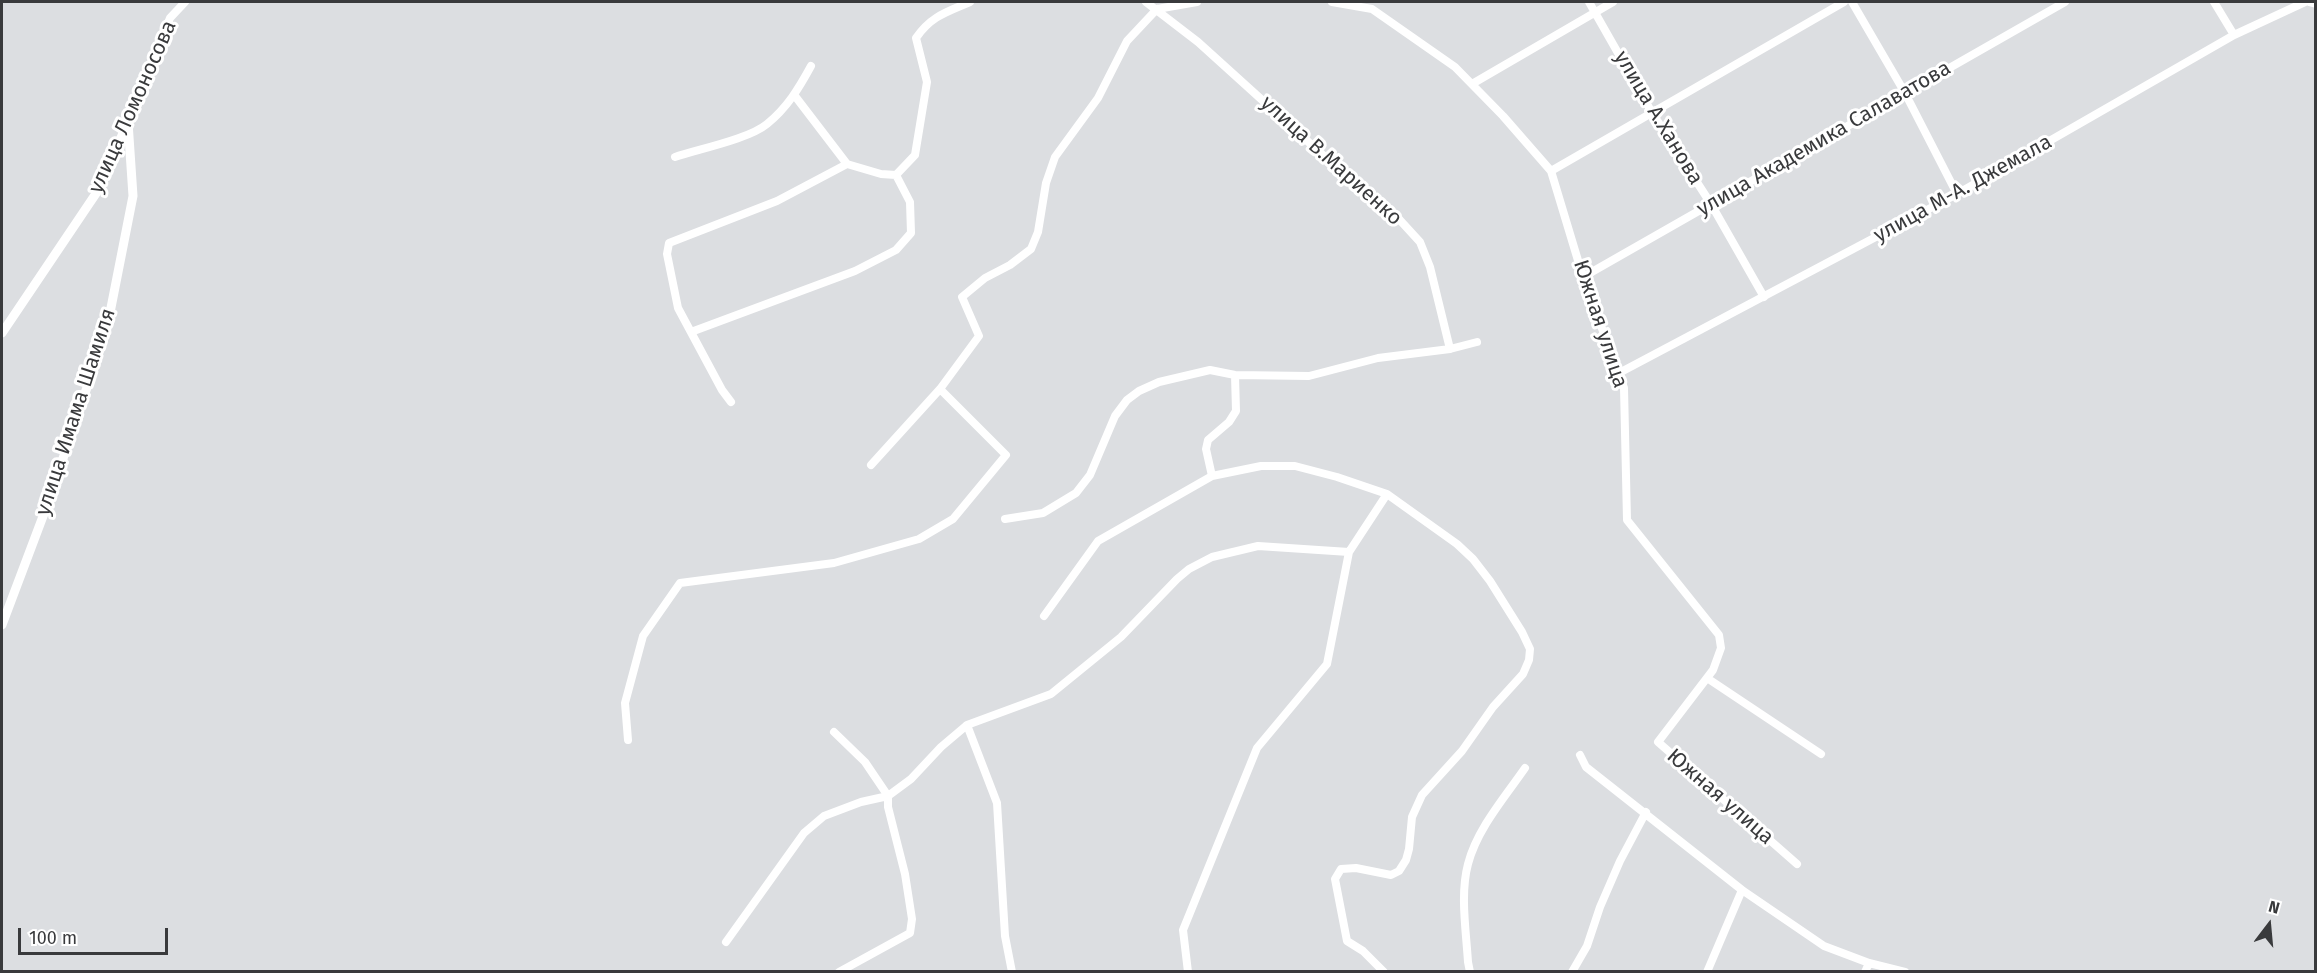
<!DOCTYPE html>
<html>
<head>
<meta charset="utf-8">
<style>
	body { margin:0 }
	#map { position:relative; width:2317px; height:973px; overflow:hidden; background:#dcdee1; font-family:"Fira Sans",sans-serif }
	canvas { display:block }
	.frame { position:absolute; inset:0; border:3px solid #393a3c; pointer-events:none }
	.north { position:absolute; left:2239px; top:895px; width:60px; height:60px; -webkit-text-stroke:4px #fff; paint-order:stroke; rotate:16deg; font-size:16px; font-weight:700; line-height:24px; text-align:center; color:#393a3c }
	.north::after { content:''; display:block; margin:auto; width:21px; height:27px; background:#393a3c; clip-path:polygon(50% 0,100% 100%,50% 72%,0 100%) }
	.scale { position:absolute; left:18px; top:928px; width:150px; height:27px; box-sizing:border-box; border:3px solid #393a3c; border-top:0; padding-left:8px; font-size:18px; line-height:21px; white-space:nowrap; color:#393a3c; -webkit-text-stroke:4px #fff; paint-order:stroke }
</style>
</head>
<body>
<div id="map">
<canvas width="2317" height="973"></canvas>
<div class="frame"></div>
<div class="north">N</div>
<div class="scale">100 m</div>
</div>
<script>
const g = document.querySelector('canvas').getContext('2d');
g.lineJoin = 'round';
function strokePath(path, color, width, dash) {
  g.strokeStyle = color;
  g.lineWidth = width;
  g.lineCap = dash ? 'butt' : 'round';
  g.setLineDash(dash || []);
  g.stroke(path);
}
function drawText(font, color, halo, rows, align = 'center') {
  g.font = font + ' "Fira Sans",sans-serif';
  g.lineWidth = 6;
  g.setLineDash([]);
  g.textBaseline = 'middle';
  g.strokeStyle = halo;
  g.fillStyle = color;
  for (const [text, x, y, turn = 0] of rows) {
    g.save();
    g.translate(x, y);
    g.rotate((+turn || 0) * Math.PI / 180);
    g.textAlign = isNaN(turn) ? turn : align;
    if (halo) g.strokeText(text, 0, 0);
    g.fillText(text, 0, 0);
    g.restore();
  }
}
strokePath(new Path2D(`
	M1146,2L1198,42L1356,185L1398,218L1420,242L1430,267L1450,349
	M1332,2L1372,9L1455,67L1503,116L1551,171L1583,277L1624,388L1627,520L1719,635L1721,648L1713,670L1658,742L1797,864
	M1589,2L1651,111L1711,204L1764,297
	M1852,2L1905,93L1957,194
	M2214,2L2234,35
	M2309,2L2316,4
	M1157,9L1197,2
	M1472,84L1613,2
	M795,96L847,164L881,174L896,175
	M128,122L170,18L185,2
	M675,157C699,149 749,139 767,124C787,108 799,88 811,66
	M1551,171L1844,2
	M896,175L915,155L927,82L916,38C931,16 947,12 970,2
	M1583,277L2065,2
	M691,332L855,271L896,250L911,233L910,202L896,175
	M1619,373L1957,194L2234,35L2305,2
	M731,402L722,390L678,308L667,254L669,243L777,201L847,164
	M871,465L940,389L979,336L962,297L985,278L1010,265L1031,249L1038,232L1046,183L1055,157L1098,98L1127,41L1157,9
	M1212,476L1206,449L1208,440L1229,422L1236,411L1235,375
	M1005,519L1043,513L1076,493L1090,475L1115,416L1127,400L1139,391L1159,382L1210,370L1235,375L1309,376L1378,358L1450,349L1477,342
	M1044,616L1098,541L1212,476L1261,466H1295L1337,477L1387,494L1457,544L1473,559L1490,581L1522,632L1530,649L1529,660L1523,674L1493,707L1462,751L1422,795L1412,817L1409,849L1406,860L1399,871L1391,875L1356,868L1341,869L1335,879L1347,941L1363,951L1384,972
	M1707,678L1821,754
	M967,725L997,803L1005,936L1012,972
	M834,732L865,762L888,796V807L905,874L912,919L910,933L839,972
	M628,740L625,703L643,636L680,583L834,563L919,539L953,519L1006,455L940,389
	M1580,755L1586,767L1742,890L1824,946L1869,963L1905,972
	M726,942L804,833L824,816L861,802L888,796L911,779L941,747L967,725L1051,694L1121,637L1177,579L1189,569L1212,557L1258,546L1349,552L1387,494
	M1188,972L1183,930L1257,748L1327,664L1349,552
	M1470,972L1468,962C1466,930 1460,894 1468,864C1477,829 1505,797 1525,768
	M1572,972L1587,946L1600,907L1620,861L1646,812
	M1707,972L1742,890
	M1865,972L1869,963`), '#fff', 8);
strokePath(new Path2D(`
	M2,333L97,192L127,124
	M2,625L48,503L107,328L133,196L128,122`), '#fff', 9);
drawText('21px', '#393a3c', '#fff', [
	["улица Ломоносова",133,107,-66],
	["улица А.Ханова",1658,118,59],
	["улица Академика Салаватова",1824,139,-30],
	["улица В.Мариенко",1331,161,42],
	["улица М-А. Джемала",1963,189,-29],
	["Южная улица",1600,324,72],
	["улица Имама Шамиля",76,412,-72],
	["Южная улица",1720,797,41]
]);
</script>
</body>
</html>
